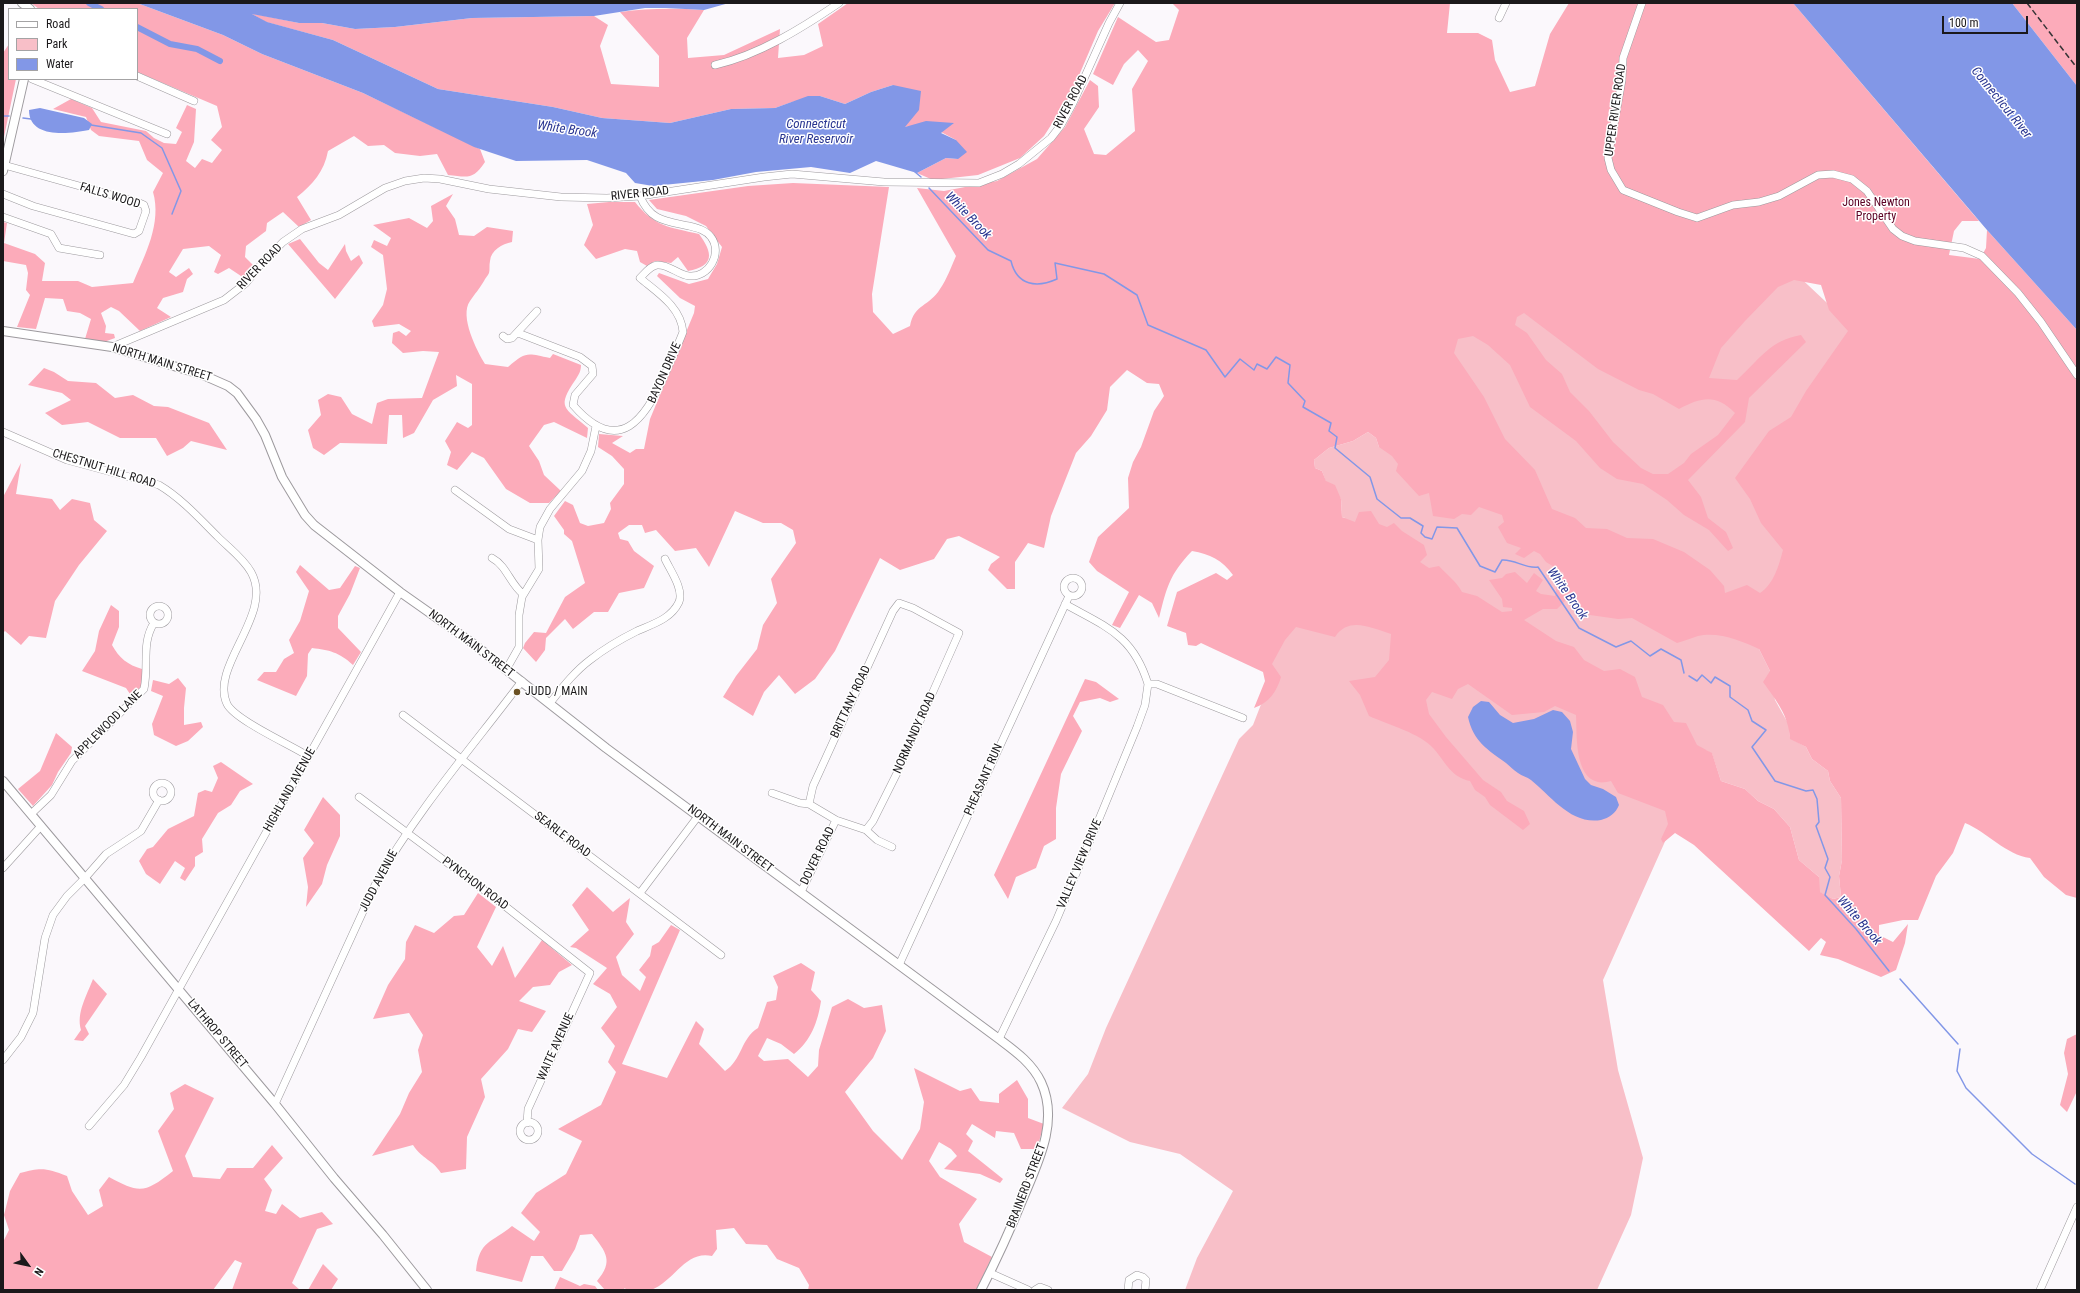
<!DOCTYPE html>
<html>
<head>
<meta charset="utf-8">
<style>
	body { margin:0 }
	#map { position:relative; width:2080px; height:1293px; overflow:hidden; background:#fbf8fc; font-family:"Roboto Condensed",sans-serif }
	canvas { display:block }
	.frame { position:absolute; inset:0; border:4px solid #1b191b; pointer-events:none }
	.legend { position:absolute; left:8px; top:8px; width:130px; height:72px; box-sizing:border-box; background:#fff; border:1px solid #a4a3a4; margin:0; padding:5px 7px; list-style:none; font-size:12px; color:#1b191b }
	.legend li { display:flex; align-items:center; gap:8px; height:20px }
	.legend b { width:20px; border:1px solid #a4a3a4 }
	.north { position:absolute; left:8px; top:1245px; width:40px; height:40px; -webkit-text-stroke:3px #fff; paint-order:stroke; rotate:123deg; font-size:11px; font-weight:700; line-height:16px; text-align:center; color:#1b191b }
	.north::after { content:''; display:block; margin:auto; width:14px; height:18px; background:#1b191b; clip-path:polygon(50% 0,100% 100%,50% 72%,0 100%) }
	.scale { position:absolute; left:1942px; top:16px; width:86px; height:18px; box-sizing:border-box; border:2px solid #1b191b; border-top:0; padding-left:5px; font-size:12px; line-height:14px; white-space:nowrap; color:#1b191b; -webkit-text-stroke:3px #fff; paint-order:stroke }
</style>
</head>
<body>
<div id="map">
<canvas width="2080" height="1293"></canvas>
<div class="frame"></div>
<ul class="legend">
<li><b style="height:5px;background:#fff"></b>Road</li>
<li><b style="height:11px;background:#f8bfc8"></b>Park</li>
<li><b style="height:11px;background:#8297e7"></b>Water</li>
</ul>
<div class="north">N</div>
<div class="scale">100 m</div>
</div>
<script>
const g = document.querySelector('canvas').getContext('2d');
g.lineJoin = 'round';
function fillPath(path, color) {
  g.fillStyle = color;
  g.fill(path, 'evenodd');
}
function strokePath(path, color, width, dash) {
  g.strokeStyle = color;
  g.lineWidth = width;
  g.lineCap = dash ? 'butt' : 'round';
  g.setLineDash(dash || []);
  g.stroke(path);
}
function drawText(font, color, halo, rows, align = 'center') {
  g.font = font + ' "Roboto Condensed",sans-serif';
  g.lineWidth = 3;
  g.setLineDash([]);
  g.textBaseline = 'middle';
  g.strokeStyle = halo;
  g.fillStyle = color;
  for (const [text, x, y, turn = 0] of rows) {
    g.save();
    g.translate(x, y);
    g.rotate((+turn || 0) * Math.PI / 180);
    g.textAlign = isNaN(turn) ? turn : align;
    if (halo) g.strokeText(text, 0, 0);
    g.fillText(text, 0, 0);
    g.restore();
  }
}
fillPath(new Path2D(`
	M1775,254L1859,333L1795,562L1759,649L1770,671L1775,700L1789,725L1790,738L1806,747L1812,759L1828,771L1830,781L1841,798L1842,860L1839,876L1841,897L1833,899L1819,892V877L1799,860L1790,827L1774,809L1758,801L1745,789L1721,781L1712,754L1706,750L1603,980L1618,1070L1643,1158L1631,1215L1597,1290H1185L1197,1258L1233,1191L1180,1154L1130,1142L1062,1108L1088,1074L1106,1028L1239,739L1253,725L1267,689L1270,663L1345,518L1342,517L1341,499L1326,482L1322,471L1315,468L1314,460L1329,448L1353,441L1368,432L1376,438L1379,447L1457,304Z`), '#f8bfc8');
fillPath(new Path2D(`
	M31,3H137L223,35L262,54L363,93L480,149L485,162C473,180 468,177 448,175L437,154L420,156L395,153L384,145L368,146L354,136L328,151C324,172 313,184 297,197L311,220L299,227L283,212L267,223L266,231L246,246L245,257L254,266L244,278L229,268L218,274L214,272L221,255L209,246L183,249L169,272L176,277L189,268L193,274L187,279L183,292L163,298L157,308L171,317L140,331L119,311L111,307L101,313L106,326L105,333L114,334L115,338L104,342L85,339L91,319L80,313L67,311L63,299L45,298L36,329L17,327L30,295L26,290L28,273L26,265L3,261V222L7,223L4,243L35,254L45,263L42,281H78L92,287L133,283C145,255 162,223 153,192L163,173L147,160L139,141L99,136L91,130L86,117L53,109L71,99L92,108L101,122L146,131L154,138L164,143L176,144L182,132L176,128L187,105L196,109L194,142L186,161L195,168L202,159L212,163L222,150L211,140L222,127L217,106L137,72V9H39Z
	M848,3H1115L1098,31L1071,94L1044,136L1020,158L978,175L933,180L917,173L946,158L958,159L956,140L941,132L953,123L904,127L893,85L871,92L845,104L820,96L792,102L775,108L731,109L670,123L602,118L553,107L438,89L333,40L266,22L250,13L299,23H322L355,29L395,27L472,18L594,16L608,25L600,46L611,84L659,87V56L620,12C649,8 675,8 704,10L687,38L688,58L724,55L780,29L778,58L804,55L823,46L818,24Z
	M1172,3H1450L1447,33H1478L1492,40L1495,60L1510,92L1535,86L1550,34L1569,3H1793L1979,221H1962L1954,231L1949,255L1980,259L1986,248L1987,230L2077,330V898L2066,895L2044,877L2030,858C2006,855 1987,832 1965,823L1953,853L1936,876L1918,920H1903L1879,925V935L1893,942L1908,924L1905,943L1896,970L1881,977L1838,959L1820,955L1826,942L1821,938L1809,951L1694,845L1675,833L1663,843L1661,839L1668,824L1665,811L1618,793L1611,781C1607,782 1602,783 1598,782C1574,777 1577,733 1576,715L1555,706L1544,712L1512,715L1468,684L1458,689L1452,699L1432,692L1426,700L1429,714L1446,737L1483,780L1501,792L1507,801L1524,811L1530,824L1523,830L1490,805L1485,797L1475,790L1470,781C1451,777 1446,763 1434,749C1420,733 1389,725 1369,716L1360,695L1349,681L1375,677L1389,660L1391,634C1371,628 1349,616 1335,637L1296,627L1285,640L1272,664L1281,677C1277,691 1269,703 1254,708L1265,681L1263,672L1201,643L1196,646L1188,645L1186,633L1167,626L1177,592L1216,573L1227,580L1233,575C1222,560 1210,554 1192,551C1169,575 1167,587 1159,618L1152,603L1139,595L1120,628L1112,625L1129,592L1097,571L1089,562L1098,537L1129,508L1128,478L1133,462L1141,447L1154,411L1164,396L1159,384L1147,383L1127,370L1110,387L1107,410L1091,436L1076,453L1051,516L1044,548L1028,543L1015,562V589H1007L988,570L991,564L1000,557L959,536L947,539L934,559L900,570L880,558L835,651L815,679L795,694L779,675L764,692L753,716L723,697L736,676L757,649L763,625L777,603L771,579L796,543L793,530L781,523H763L735,511L709,567L696,548L675,551L656,530L645,533L642,525H629L618,533L620,539L628,541L634,551L654,566L644,588L619,593L608,612H594L573,629L565,619L546,638L545,650L536,662L523,648L525,643L534,632L546,633L565,597L585,583L572,541L564,534V530L554,516L565,501L573,505L580,523L588,526L604,523L611,509L610,503L624,484V469L612,456L598,447L599,434L623,436L612,443L630,453L636,449H644L650,419L694,313L695,306L680,298L657,276L659,273L689,284L708,279L717,264L722,247L706,226L686,216L657,209L649,200L748,186L793,183L889,187L872,294L873,312L893,334L910,326C914,304 930,306 940,289C947,279 951,267 956,256L917,188L944,191L997,181L1037,159L1065,127L1090,80L1098,86L1099,107L1084,129L1094,154L1106,155L1135,131L1132,89L1148,61L1138,50L1124,64L1113,85L1093,74L1118,17L1156,42L1169,40L1179,10ZM1794,280L1821,285L1829,310L1848,331L1806,391L1791,417L1769,431L1735,478L1750,499L1761,523L1783,550C1779,565 1774,584 1760,593L1747,585L1725,593L1724,586L1710,570L1684,552L1653,539L1627,538L1607,529L1586,528L1575,518L1552,509L1535,470L1505,439L1484,397L1454,353L1458,339L1473,336L1488,345L1510,365L1530,407L1576,441L1600,468L1617,479L1643,484L1667,500L1684,515L1709,530L1728,551L1733,548L1726,532L1708,518L1701,497L1688,480L1745,422L1749,398L1806,342L1801,335C1769,341 1760,359 1737,380L1709,378L1721,348L1745,321L1778,287ZM1524,313L1598,369L1639,390L1653,394L1679,409C1702,397 1716,394 1735,413L1718,435L1691,454L1684,463L1668,474H1653L1641,468L1613,442L1589,411L1570,392L1562,374L1546,360L1527,333L1515,325L1517,317ZM1368,432L1376,438L1379,447L1392,456L1398,464L1396,471L1419,496L1429,493L1433,516L1454,519L1462,514L1471,515L1479,507L1502,515L1504,522L1498,527L1507,543L1521,548L1515,554L1524,558L1534,551L1540,554L1546,562L1564,573L1557,586L1555,596L1541,594L1536,591L1543,580L1534,573L1527,583L1515,572L1506,574L1502,578L1489,580L1502,599L1503,607L1512,608V611L1502,612L1477,596L1462,592C1456,581 1447,575 1439,566L1429,568L1420,562L1427,555L1424,545L1402,531L1394,523L1387,527L1379,524L1371,511L1359,512L1355,522L1342,517L1341,499L1335,485L1326,481L1322,471L1315,468L1314,460L1329,448L1353,441ZM1567,599L1577,611L1590,615L1618,619L1632,618L1677,643C1685,641 1691,638 1698,636C1718,631 1742,641 1759,649L1770,671L1763,682C1776,700 1789,716 1790,739L1806,747L1812,759L1828,771L1830,781L1841,798L1842,860L1839,876L1841,897L1833,899L1820,892L1819,877L1799,860L1790,827L1774,809L1758,801L1745,789L1721,781L1712,753L1697,745L1686,723L1674,722L1663,705L1642,697L1635,677L1620,669L1604,671L1584,660L1574,647L1556,641L1524,620L1543,609H1557Z
	M2012,3H2077V86Z
	M9,44V79H16L4,137L3,53Z
	M453,194L446,206L455,219L459,235L474,236L487,227L513,231L512,242C502,244 491,250 490,261C489,265 490,270 489,273C488,276 485,278 484,281C478,291 476,292 470,301C459,316 477,351 485,364L508,367C526,351 527,353 550,358L553,354L581,365C581,371 579,374 576,379C556,408 564,407 588,428L587,438L554,422L544,425L529,446L539,461L544,475L561,491L549,503H530L506,489L484,458L472,452L457,470L447,465L451,452L445,441L457,422L468,428L472,425V384L456,375L457,386L433,400L414,433L403,438L402,415H389L387,444L340,443L324,455L313,448L308,430L321,415L318,400L328,394L341,397L352,414L372,424L377,403L388,399L422,398L439,352L423,351L403,353L392,343L393,333L399,331L406,336L411,331L399,324L374,327L372,321L383,305L387,289L383,255L371,247L374,240L387,246L391,238L373,225L409,218L427,228L433,221L431,206Z
	M609,202H635C655,227 669,227 699,234C713,253 715,266 688,271L678,257L671,263L655,261L647,266L640,262L637,251L625,249L596,259L584,245L593,225L587,204Z
	M300,239L319,263L328,270L345,244L346,251L351,261L359,255L363,263L335,299L288,244Z
	M44,368L54,372L68,381L96,383L115,398L133,395L154,406L168,407L209,423L227,450L191,441L183,448L167,456L156,438H120L88,422L62,425L45,413L71,400L62,393L28,385Z
	M21,463L16,494L52,499L60,510L72,499L90,503L94,520L107,531L79,565L55,601L46,638L29,636L21,645L5,631L3,633V497Z
	M300,565L329,590L340,588L355,566L360,568L350,594L338,616V628L361,652L353,665C339,652 329,650 312,648L308,654L307,676L296,696L257,680L264,672H276L284,659L294,653L289,640L300,621L309,591L296,572Z
	M111,605L119,611V627L112,645C119,658 128,665 142,669V685L132,697L126,688L82,671L95,651L99,631Z
	M178,678L186,688L184,708V725L201,722L203,727L188,741L176,746L154,735L152,724L163,696L151,691L153,680L169,684Z
	M1085,679L1096,682L1119,699L1110,702L1100,698L1080,702L1073,716L1082,731L1061,774L1056,808V839L1044,846L1036,868L1016,877L1008,899L994,875Z
	M56,733L72,747L71,753L58,772L52,785L33,806L18,789L40,771Z
	M221,762L253,784L240,791L231,805L218,813L202,839L203,852L195,857V866L185,881L180,878L185,868L175,861L160,884L146,874L139,861L147,849L153,847L168,829L194,816L198,793L205,790L212,792L218,778L213,766Z
	M323,797L340,815V836L327,865L322,884L306,907L308,887L303,858L314,843L304,830Z
	M587,887L613,912L630,898L626,922L634,934L616,957L622,975L640,991L646,977L639,970L650,956L652,946L659,942L671,925L680,930L622,1064L667,1078L696,1021L704,1029L699,1044L725,1071C742,1060 741,1038 758,1028L767,1002L776,1000L778,987L773,976L801,963L815,972L811,990L821,1001C818,1021 811,1041 794,1054L781,1044L767,1038L758,1056L764,1061L788,1059L808,1077L818,1066L819,1050L832,1007L848,999L864,1008L882,1005L886,1031L873,1058L845,1092L873,1131L902,1160L920,1129L924,1102L914,1068L960,1091L971,1088L980,1101L999,1103V1094L1017,1080L1028,1099V1118L1044,1124L1037,1149H1021L1014,1133L996,1131L995,1138L972,1124L966,1134L973,1141L968,1151L1003,1179L1000,1183L980,1174L944,1169L957,1156L951,1149L939,1142L929,1161L940,1177L977,1199L959,1224L964,1242L992,1257L976,1290H808L809,1285L799,1268L777,1259L767,1245L746,1244L734,1228L716,1230L717,1249L712,1256C685,1250 675,1281 651,1290C644,1292 633,1290 626,1290L625,1288L623,1290H605L597,1281C614,1261 606,1252 592,1234L580,1235L575,1249L562,1271H554L543,1256H531L522,1282L476,1271C479,1240 492,1243 512,1226L534,1241L540,1232L521,1213L536,1193L566,1174L582,1141L558,1129L601,1105L616,1072L608,1062L615,1046L601,1028L617,1007L610,994L593,984L607,968L576,948L570,947L589,930L572,905Z
	M478,893L496,907L477,947L492,966L503,946L515,978L542,940L572,965L559,972L550,985L533,987L519,1001L546,1011L532,1032L518,1029L508,1049L481,1079L485,1097L467,1137L466,1169L441,1173C432,1159 423,1160 413,1145L372,1156L400,1114L409,1093L422,1072L418,1050L423,1035L409,1013L373,1019L388,985L405,959L406,942L415,925L434,933L454,916L464,915Z
	M93,979L107,994L85,1026L89,1034L83,1041L74,1040L81,1030C76,1013 87,995 93,979Z
	M2077,1034V1091L2067,1112L2060,1105L2068,1074L2064,1053L2067,1039Z
	M185,1084L214,1098L185,1156L193,1177L220,1179L227,1168H253L272,1145L283,1158L264,1179L272,1190L265,1211L276,1214L282,1204L300,1218L322,1212L333,1224L317,1229L292,1283L300,1290H232L242,1263L235,1260L213,1290H3V1242L9,1230L4,1215L10,1191L20,1173C41,1167 47,1168 67,1176L72,1191L88,1215L103,1206L99,1190L109,1177C140,1194 145,1193 173,1171L158,1131L174,1109L170,1093Z
	M323,1264L338,1279L331,1290H308Z
	M560,1277L580,1286L584,1284L595,1286L598,1290H554Z`), '#fcabba');
fillPath(new Path2D(`
	M137,3H729L704,10L666,8H645L594,16L472,18L395,27L355,29L322,23H299L252,14L267,22L333,40L438,89L553,107L602,118L670,123L731,109L775,108L808,96H820L845,104L871,92L893,85L921,91L919,110L905,127L926,121L954,123L941,133L956,140L967,152L958,159L946,158L917,173L876,161L850,173L811,167L756,172L713,180L653,186L635,183L626,173L587,160L516,161L474,147L363,93L262,54L223,35Z
	M1793,3H2012L2077,86V330L1987,230Z
	M40,108L84,118L92,124L89,130C69,134 29,139 29,110Z
	M1481,701L1489,702L1500,715L1513,723L1534,719L1553,710L1562,712L1570,721L1573,732L1571,749L1585,779L1591,785L1603,789L1616,797L1619,805C1616,813 1609,818 1601,820C1571,825 1551,796 1531,780C1527,777 1522,776 1518,773C1513,770 1510,766 1506,763C1488,750 1473,741 1468,717L1473,707Z`), '#8297e7');
strokePath(new Path2D(`
	M3,116H9
	M23,118L31,119
	M91,125L141,133L162,148L181,191L172,214
	M915,172L921,177
	M929,188L988,250L1011,261C1017,286 1037,288 1057,279L1055,263L1104,274L1137,295L1148,325L1206,350L1225,377L1240,359L1254,370L1257,364L1267,369L1276,357L1290,365L1288,383L1305,401L1303,407L1331,423L1329,431L1337,437L1335,448L1370,477L1377,499L1401,518H1410L1423,526L1421,533L1425,537L1432,539L1437,527L1457,528L1480,566L1495,572L1502,560C1515,559 1525,569 1538,567L1579,628L1616,647L1631,641L1650,656L1661,649L1681,660L1684,673
	M1689,676L1697,681L1702,675L1711,683L1715,677L1730,686V697L1748,710L1752,721L1766,730L1752,747L1775,781L1806,791L1813,790L1817,799L1819,822L1816,826L1828,859L1825,868L1830,877L1825,895L1856,929L1889,971
	M1900,979L1958,1044
	M1960,1049L1957,1071L1966,1088L2032,1154L2075,1184`), '#8297e7', 1.5);
strokePath(new Path2D(`
	M89,3L101,9
	M137,27L170,44L197,49L220,61`), '#8297e7', 6);
const minor = new Path2D(`
	M1642,3L1623,58L1622,80L1608,158L1611,170L1623,190L1678,212L1697,218L1733,205L1759,202L1779,196L1818,175L1833,174L1852,179L1867,191L1893,229L1902,236L1915,241L1964,248L1982,256L2018,293L2041,322L2077,375
	M1499,18L1506,3
	M715,65C759,55 802,28 839,3
	M137,76L194,101
	M32,79L167,134
	M3,194L33,206L134,234L139,231L146,211L144,205L137,202L4,165
	M3,217L51,234L59,248L100,255
	M518,333L580,357L592,366L593,374L575,395L573,405C619,458 646,419 666,372C672,358 678,345 683,332C681,307 658,293 640,278C645,273 650,266 657,265C669,264 678,275 689,276C709,278 723,253 711,237C706,230 697,228 689,226C666,221 650,221 640,196
	M503,336L507,339L512,338L537,311
	M112,347L224,300L246,283L263,262L283,242L302,229L339,215L385,188L405,181L424,178L440,179L489,189L561,197L607,198L640,196L764,177L792,174L884,182L979,183L1002,174L1019,164L1051,138L1061,125L1073,103L1109,23L1120,3
	M3,432L67,460L159,485C181,498 200,519 218,537C229,548 243,558 251,572C275,614 209,666 227,704C235,720 291,745 308,756
	M455,490L509,529L538,540
	M492,558C507,566 510,584 523,594
	M1064 587a9 9 0 1 1 18 0a9 9 0 1 1-18 0Z
	M1065,604C1106,627 1133,635 1148,684H1157L1243,718
	M150 615a9 9 0 1 1 18 0a9 9 0 1 1-18 0Z
	M506,670L519,647V615L522,597L539,569L538,540L540,527L550,509L582,471L591,451L596,426
	M550,703C562,688 574,672 590,660C604,649 621,639 637,631C653,624 671,619 679,602C684,589 670,570 665,559
	M403,715L721,955
	M153 792a9 9 0 1 1 18 0a9 9 0 1 1-18 0Z
	M772,793L800,803L809,804L836,820L866,830L877,840L892,847
	M359,797L496,899L590,973L528,1109L527,1123
	M809,804L813,786L893,611L899,603L913,608L959,633L897,773L873,821L866,830
	M31,814L51,795L72,761L144,689C149,666 141,643 154,623
	M3,868L41,826
	M801,892L836,820
	M640,893L699,815
	M899,965L1069,596
	M999,1039L1056,921L1097,824L1137,727L1145,705L1148,684
	M3,1060L21,1037L33,1013L45,938L53,915L67,896L85,878L106,854L141,831L159,800
	M275,1104L376,883C415,813 473,746 522,681
	M520 1131a9 9 0 1 1 18 0a9 9 0 1 1-18 0Z
	M89,1126L124,1085L141,1057L400,592
	M990,1273L1028,1290
	M1035,1290L1040,1287L1048,1290
	M1128,1290L1129,1280L1137,1275L1143,1277L1146,1280L1145,1290
	M2040,1290L2077,1207`);
const tertiary = new Path2D(`
	M22,3L30,9
	M3,171L24,79
	M3,331L112,347L203,375L228,386L237,393L256,419L265,435L282,477L305,515L314,525L400,592L471,642L606,748L999,1039C1015,1051 1032,1063 1041,1082C1059,1120 1039,1161 1024,1196C1011,1228 997,1259 981,1290
	M3,781L275,1104L334,1178L383,1235L427,1290`);
strokePath(minor, '#9d9a9e', 8);
strokePath(tertiary, '#9d9a9e', 10);
strokePath(minor, '#fff', 7);
strokePath(tertiary, '#fff', 8);
strokePath(new Path2D(`
	M2027,3L2077,68`), '#363436', 1.5, [6, 3]);
for (const [x, y, r, color] of [
	[517,692,4,"#6c5224"]
]) {
  const dot = new Path2D();
  dot.arc(x, y, r, 0, 2 * Math.PI);
  g.fillStyle = color;
  g.fill(dot);
  strokePath(dot, '#fff', 1.5);
}
drawText('12px', '#1b191b', '#fff', [
	["RIVER ROAD",1071,102,-62],
	["UPPER RIVER ROAD",1616,110,-82],
	["RIVER ROAD",640,194,-6],
	["FALLS WOOD",110,196,17],
	["RIVER ROAD",260,267,-46],
	["NORTH MAIN STREET",162,363,17],
	["BAYON DRIVE",665,373,-66],
	["CHESTNUT HILL ROAD",104,469,17],
	["NORTH MAIN STREET",471,644,37],
	["BRITTANY ROAD",851,702,-65],
	["APPLEWOOD LANE",108,725,-45],
	["NORMANDY ROAD",915,733,-66],
	["PHEASANT RUN",984,780,-66],
	["HIGHLAND AVENUE",290,790,-61],
	["SEARLE ROAD",562,835,37],
	["NORTH MAIN STREET",730,839,37],
	["DOVER ROAD",818,856,-64],
	["VALLEY VIEW DRIVE",1080,864,-67],
	["JUDD AVENUE",379,881,-62],
	["PYNCHON ROAD",475,884,37],
	["LATHROP STREET",217,1034,50],
	["WAITE AVENUE",556,1047,-66],
	["BRAINERD STREET",1027,1186,-69]
]);
drawText('12px', '#5c0224', '#fff', [
	["Jones Newton",1876,203],
	["Property",1876,217]
]);
drawText('12px', '#1b191b', '#fff', [
	["JUDD / MAIN",525,692]
], 'left');
drawText('italic 13px', '#293591', '#fff', [
	["Connecticut River",2001,103,51],
	["Connecticut",816,125],
	["River Reservoir",816,140],
	["White Brook",567,130,8],
	["White Brook",968,216,46],
	["White Brook",1567,594,55],
	["White Brook",1859,921,49]
]);
</script>
</body>
</html>
